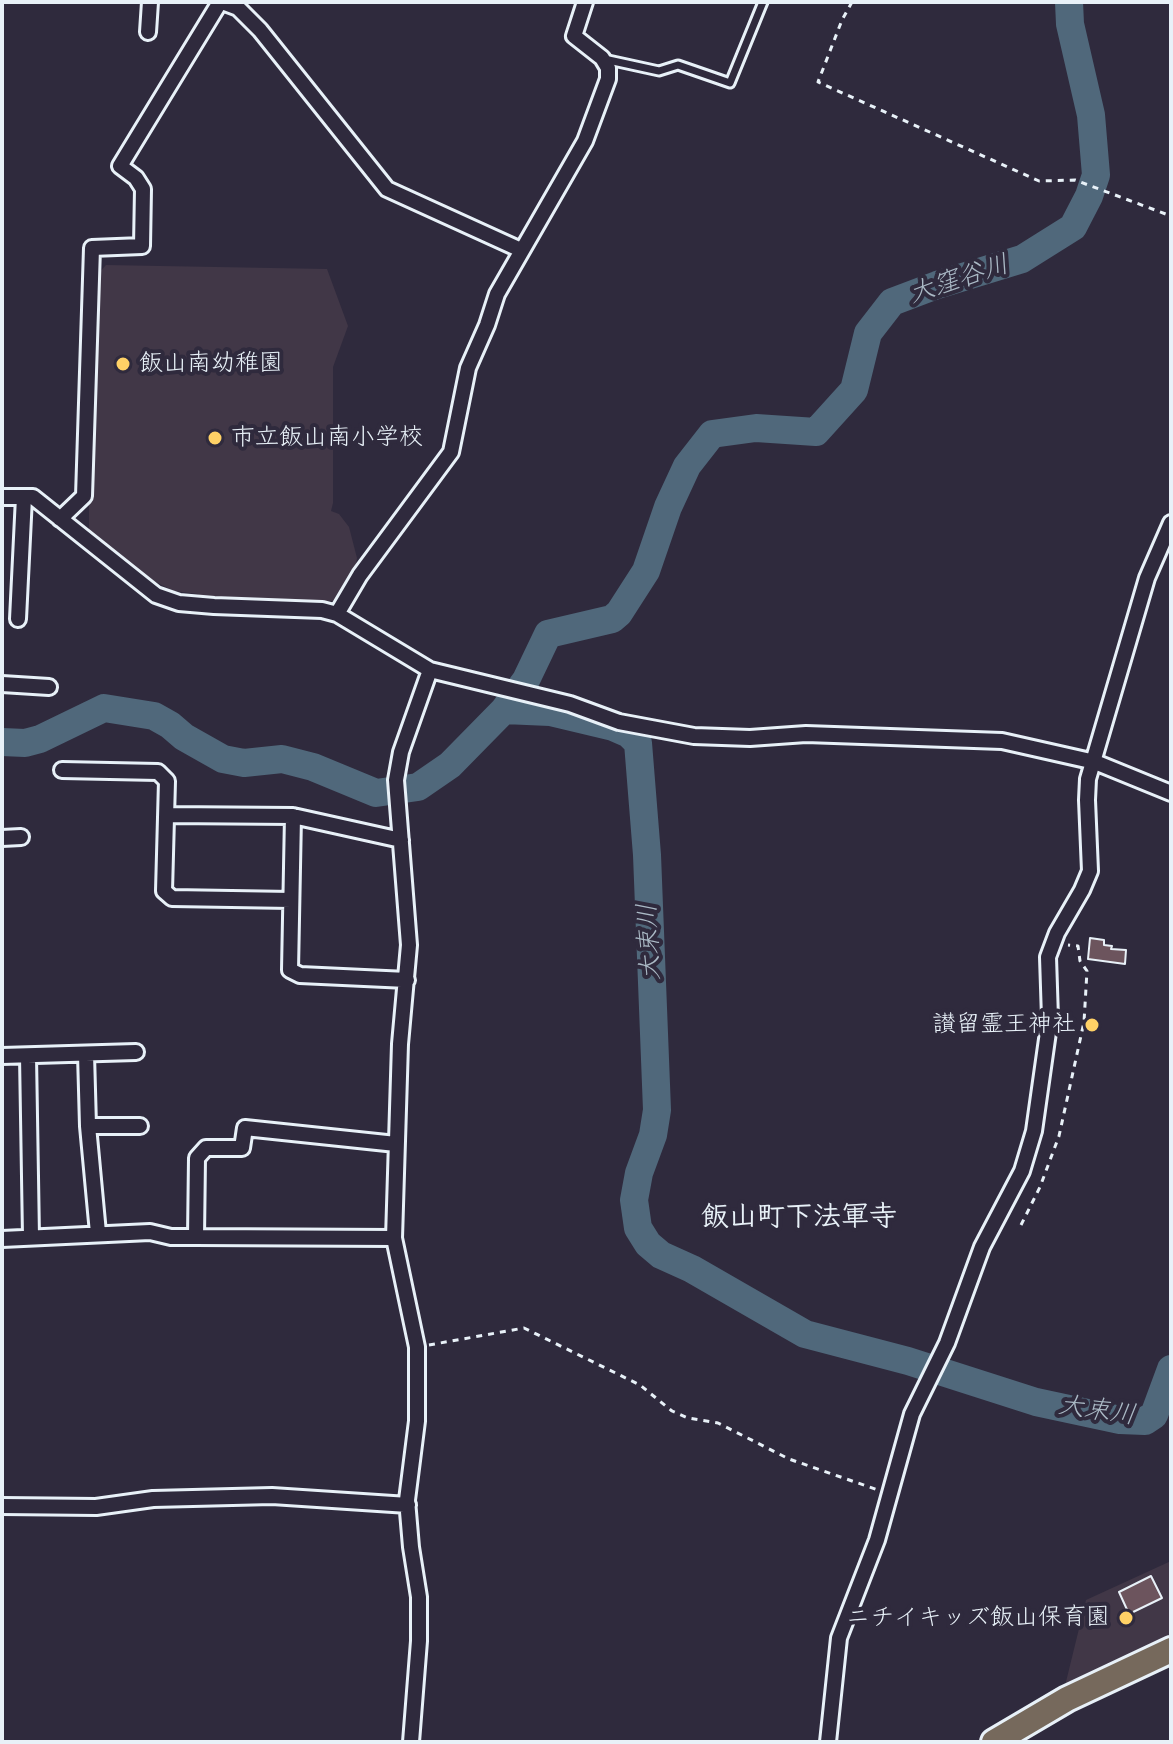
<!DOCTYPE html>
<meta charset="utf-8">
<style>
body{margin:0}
#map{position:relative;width:1173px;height:1744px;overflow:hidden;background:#2f2a3d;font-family:"Shantell Sans",sans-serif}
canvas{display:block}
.frame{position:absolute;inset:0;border:4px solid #e8f1f8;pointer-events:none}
</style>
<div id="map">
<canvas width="1173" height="1744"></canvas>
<div class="frame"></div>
</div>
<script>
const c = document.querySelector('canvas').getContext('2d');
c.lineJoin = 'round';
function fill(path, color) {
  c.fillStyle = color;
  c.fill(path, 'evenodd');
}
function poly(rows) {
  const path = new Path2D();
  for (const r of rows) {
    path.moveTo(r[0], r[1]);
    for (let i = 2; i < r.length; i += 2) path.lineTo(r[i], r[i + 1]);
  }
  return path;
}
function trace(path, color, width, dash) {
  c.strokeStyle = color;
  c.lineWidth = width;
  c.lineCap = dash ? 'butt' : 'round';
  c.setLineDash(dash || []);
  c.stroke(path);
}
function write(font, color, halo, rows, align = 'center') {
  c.font = font + ' "Shantell Sans","Klee One",sans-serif';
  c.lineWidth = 8;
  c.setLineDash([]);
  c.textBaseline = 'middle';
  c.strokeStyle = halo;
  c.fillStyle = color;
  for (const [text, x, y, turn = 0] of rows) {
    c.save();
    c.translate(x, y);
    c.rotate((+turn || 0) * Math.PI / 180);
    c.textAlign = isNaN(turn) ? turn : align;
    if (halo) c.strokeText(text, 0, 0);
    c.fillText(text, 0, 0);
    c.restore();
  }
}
fill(poly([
 [106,265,327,269,348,326,333,367,333,503,331,511,339,514,349,527,357,558,355,570,341,595,334,601,201,600,198,594,174,591,129,569,89,534,89,466,92,466,97,275],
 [1171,1561,1171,1636,1064,1690,1086,1600]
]), '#413747');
trace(poly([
 [504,710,550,712,613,727,629,734,638,743,647,855,657,1110,653,1135,639,1173,634,1200,638,1228,648,1244,661,1255,692,1269,805,1334,908,1361,1036,1402,1120,1420,1145,1421,1154,1415,1171,1369],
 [2,742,25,743,40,739,104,708,154,716,170,725,184,737,223,759,244,763,282,759,313,767,376,793,418,787,450,765,504,710,526,680,548,634,612,619,619,613,646,571,668,507,687,466,712,434,756,428,816,432,854,390,868,333,892,302,937,285,1022,259,1073,227,1089,196,1096,175,1091,115,1070,24,1069,2]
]), '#50687b', 28);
const building = poly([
 [1090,938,1104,940,1104,945,1112,946,1111,949,1126,950,1125,964,1088,959,1090,938],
 [1151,1576,1162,1598,1129,1614,1119,1592,1151,1576]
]);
fill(building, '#6c545d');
trace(building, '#e8f1f8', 2);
const service = poly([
 [604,59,659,71,678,65,730,83,763,2]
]);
const minor = poly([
 [222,2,238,8,260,30,387,189,521,250],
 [148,32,150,2],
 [2,497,33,497,156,595,179,603,214,606,322,610,337,614,430,670,570,704,619,722,694,736,750,738,806,734,1002,741,1095,762,1171,793],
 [60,519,84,496,92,248,142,246,143,189,136,178,120,166,220,2],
 [337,614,360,575,451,452,468,368,487,325,497,294,585,141,608,79,608,68,602,58,574,36,585,2],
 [18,619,24,497],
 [2,684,49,687],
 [62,770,158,772,167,781,164,891,172,898,291,900],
 [167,815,293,816,401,840],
 [293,816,290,970,300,975,407,980],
 [2,838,21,837],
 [86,1054,88,1126,98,1233],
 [2,1056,136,1052],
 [28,1056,31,1237],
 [88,1126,140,1126],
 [196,1237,197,1158,206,1148,242,1148,245,1128,396,1144],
 [2,1239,150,1232,171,1237,196,1237,394,1238],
 [2,1506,96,1507,153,1499,272,1496,408,1505],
 [411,1742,419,1641,419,1597,411,1547,407,1500,417,1421,417,1347,394,1238,400,1044,409,945,396,780,401,752,430,670],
 [828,1742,839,1638,877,1540,912,1414,947,1343,982,1247,1022,1171,1034,1131,1050,1018,1048,957,1057,933,1082,890,1090,871,1087,800,1088,779,1147,578,1171,523]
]);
const primary = poly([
 [994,1742,1067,1699,1171,1650]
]);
trace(service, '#e8f1f8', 13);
trace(minor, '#e8f1f8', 20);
trace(primary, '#e8f1f8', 30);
trace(poly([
 [852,2,842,20,818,82,1039,181,1075,180,1171,216],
 [1021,1225,1040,1187,1059,1136,1084,1022,1087,971,1080,961,1078,946,1068,945],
 [429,1345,524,1328,640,1385,672,1411,688,1418,718,1423,789,1459,878,1490]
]), '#e8f1f8', 3, [6, 6]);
trace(service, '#2f2a3d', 7);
trace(minor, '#2f2a3d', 14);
trace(primary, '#76695c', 24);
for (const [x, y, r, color] of [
 [123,364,8,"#ffd166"],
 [215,438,8,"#ffd166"],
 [1092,1025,8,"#ffd166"],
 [1126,1618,8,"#ffd166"]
]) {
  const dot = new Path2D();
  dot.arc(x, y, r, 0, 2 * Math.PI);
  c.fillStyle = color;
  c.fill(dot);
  trace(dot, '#2f2a3d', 3);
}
write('24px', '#e8f1f8', '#2f2a3d', [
 ["飯山南幼稚園",139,364],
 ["市立飯山南小学校",231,438],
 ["讃留霊王神社",1076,1025,"right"],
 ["ニチイキッズ飯山保育園",1110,1618,"right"]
], 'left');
write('italic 26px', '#abbac6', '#2f2a3d', [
 ["大窪谷川",959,280,-18],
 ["大束川",650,942,-93],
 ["大束川",1097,1411,8]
]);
write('bold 28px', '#e8f1f8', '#2f2a3d', [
 ["飯山町下法軍寺",799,1218]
]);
</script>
